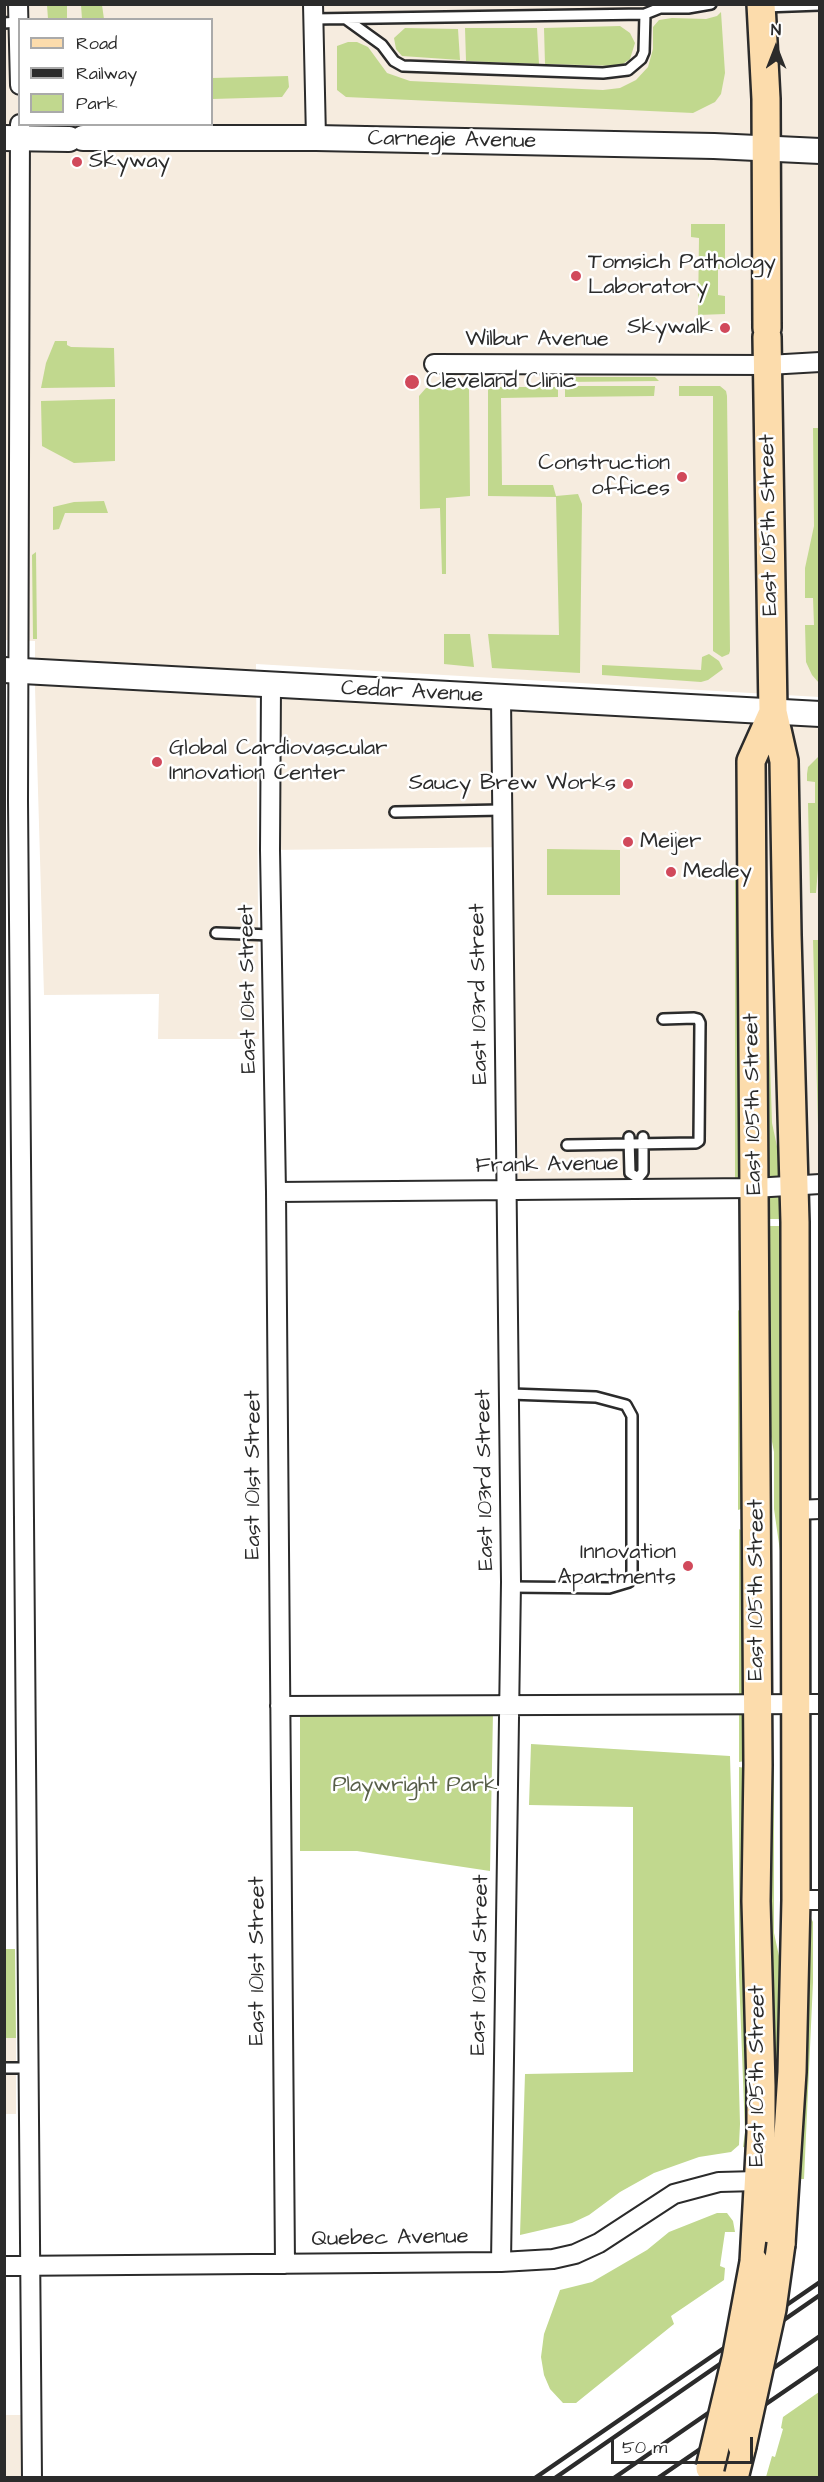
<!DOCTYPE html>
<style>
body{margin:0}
#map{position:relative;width:824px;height:2482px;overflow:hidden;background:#fff;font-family:"Architects Daughter",sans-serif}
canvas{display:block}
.frame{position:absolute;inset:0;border:6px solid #2b2b2b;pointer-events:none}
.legend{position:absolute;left:18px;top:18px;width:195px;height:108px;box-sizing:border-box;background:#fff;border:2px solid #aaa;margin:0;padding:8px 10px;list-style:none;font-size:18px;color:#2b2b2b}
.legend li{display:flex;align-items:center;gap:12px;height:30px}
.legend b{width:30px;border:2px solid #aaa}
.north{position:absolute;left:746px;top:18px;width:60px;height:60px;-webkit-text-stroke:4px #fff;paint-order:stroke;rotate:0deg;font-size:16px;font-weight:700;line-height:24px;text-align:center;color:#2b2b2b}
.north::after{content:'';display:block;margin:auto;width:21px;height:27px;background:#2b2b2b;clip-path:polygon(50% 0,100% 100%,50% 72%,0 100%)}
.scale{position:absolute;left:611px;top:2437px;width:142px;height:27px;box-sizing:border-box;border:3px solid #2b2b2b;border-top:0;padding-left:8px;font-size:18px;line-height:21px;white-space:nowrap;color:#2b2b2b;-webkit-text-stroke:4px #fff;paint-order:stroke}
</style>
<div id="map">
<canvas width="824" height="2482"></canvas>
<div class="frame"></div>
<ul class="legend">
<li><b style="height:8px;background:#fcdcac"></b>Road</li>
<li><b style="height:8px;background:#2b2b2b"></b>Railway</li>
<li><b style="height:16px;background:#c1d88e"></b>Park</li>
</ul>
<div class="north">N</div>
<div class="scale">50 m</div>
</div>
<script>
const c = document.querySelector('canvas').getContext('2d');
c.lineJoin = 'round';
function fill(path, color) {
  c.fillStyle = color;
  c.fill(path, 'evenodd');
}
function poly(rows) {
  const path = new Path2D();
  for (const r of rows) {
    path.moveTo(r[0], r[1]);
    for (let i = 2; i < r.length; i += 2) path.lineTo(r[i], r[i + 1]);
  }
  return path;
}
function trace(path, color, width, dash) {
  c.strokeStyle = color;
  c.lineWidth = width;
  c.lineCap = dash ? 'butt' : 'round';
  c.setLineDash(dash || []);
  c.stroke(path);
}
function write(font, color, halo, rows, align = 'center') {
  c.font = font + ' "Architects Daughter",sans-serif';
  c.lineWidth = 5;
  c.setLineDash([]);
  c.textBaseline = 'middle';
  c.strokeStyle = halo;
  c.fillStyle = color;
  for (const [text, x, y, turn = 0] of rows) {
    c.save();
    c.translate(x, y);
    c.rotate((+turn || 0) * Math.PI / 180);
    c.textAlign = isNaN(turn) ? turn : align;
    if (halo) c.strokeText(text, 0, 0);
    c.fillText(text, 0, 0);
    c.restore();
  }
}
fill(poly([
 [5,5,819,5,819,697,256,664,259,1039,158,1039,159,994,44,995,35,688,35,641,5,640],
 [20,20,212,20,212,124,20,124],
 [271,685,819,714,819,1184,518,1183,511,847,270,850],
 [4,2038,16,2038,16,2114,5,2114],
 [4,2415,31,2415,32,2477,5,2477]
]), '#f6ecdf');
fill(poly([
 [47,5,67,5,67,19,48,19],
 [81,5,102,5,104,19,82,19],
 [721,12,725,73,721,94,715,102,693,113,346,97,337,90,337,46,348,42,357,42,368,47,387,73,410,81,603,90,620,88,636,80,648,67,653,49,653,27,659,20,672,18,706,19,717,16],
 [620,26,630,33,635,43,630,59,620,66,545,64,544,28],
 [405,28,458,29,460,60,402,56,396,49,394,38],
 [465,28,537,28,539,64,466,61],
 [288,76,289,87,282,97,212,99,212,78],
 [691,224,725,224,725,269,718,269,718,295,725,296,725,314,698,315,699,238,691,237],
 [55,341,67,341,67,345,71,347,114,348,115,387,41,388,46,363],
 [564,377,655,377,659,381,564,382],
 [565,386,655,386,654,396,565,397],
 [679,386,720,386,726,391,727,396,730,651,729,654,722,657,713,651,713,396,679,396],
 [488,387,558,387,558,397,501,398,502,485,553,485,556,496,578,494,582,504,580,673,492,668,488,634,559,635,556,497,488,496],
 [426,388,469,388,470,496,446,498,446,574,442,574,440,508,420,509,419,396],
 [115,399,115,461,74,463,42,446,41,401],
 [813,428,820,428,819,683,812,675,806,662,805,625,814,625,813,598,805,598,805,568,814,526],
 [104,501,108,513,65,513,59,529,53,530,53,507,74,502],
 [36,552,37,639,33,639,32,555],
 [444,634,470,634,474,667,444,664],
 [709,654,719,661,723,669,708,680,701,682,602,675,602,665,701,670,702,657],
 [819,756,818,869,816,893,810,893,808,803,815,803,815,782,807,781,807,774,808,767],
 [547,849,620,850,620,895,547,895],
 [735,871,741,874,743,1185,735,1188],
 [813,940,820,940,819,1163],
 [766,942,772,1123,782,1170,782,1219,765,1219],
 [765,1226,782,1226,783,1549,780,1551,774,1509,774,1452,766,1411],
 [807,1227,810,1227,809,1490,806,1485],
 [738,1310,744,1314,744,1508,738,1510],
 [810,1524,811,1655,804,1655,808,1528],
 [739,1529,744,1532,745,1761,739,1762],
 [493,1712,490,1871,357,1851,300,1851,300,1713],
 [531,1744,730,1756,740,2124,739,2145,731,2152,699,2157,654,2173,620,2192,589,2215,572,2223,520,2235,525,2074,633,2072,633,1807,529,1805],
 [739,1767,745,1768,750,2118,748,2148,743,2147,745,2132,739,1975],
 [766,1768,774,1768,774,1933,784,1979,773,2210],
 [804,1772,811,1772,810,1880,808,1877],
 [811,1918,813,1922,813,1982,804,2179,797,2179,808,1922],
 [5,1949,15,1949,16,2038,5,2038],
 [717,2213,727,2213,733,2221,735,2232,725,2232,720,2266,725,2268,724,2280,671,2316,674,2324,576,2403,563,2403,550,2389,544,2375,541,2357,544,2334,560,2290,592,2282,647,2250,669,2232],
 [819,2392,819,2477,766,2477,772,2456,775,2457,783,2429,781,2428,783,2417]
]), '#c1d88e');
const lane = poly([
 [764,7,820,5],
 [313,19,645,14,660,8,688,8,711,4],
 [346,19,382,45,394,61,403,66,603,73,628,70,641,59,644,52,645,14],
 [4,23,18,22],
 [395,812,502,810],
 [216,933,272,935],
 [629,1137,630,1173,638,1178],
 [567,1145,696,1143,699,1141,700,1023,698,1019,694,1018,663,1019],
 [638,1189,638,1178,643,1172,643,1137],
 [510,1394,596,1397,626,1405,632,1416,632,1574,629,1582,609,1588,511,1587],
 [4,2068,29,2068]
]);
const street = poly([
 [18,4,20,85],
 [313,4,316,138],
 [20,124,18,800,32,2478],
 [434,364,768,365,820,362],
 [271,685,270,850,276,1192,285,2264],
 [501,698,511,1582,501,2262],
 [276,1192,754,1188,820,1184],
 [796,1510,820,1509],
 [280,1706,820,1704],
 [796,1900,820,1900],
 [4,2266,501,2262,553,2259,575,2254,599,2243,674,2194,719,2182,757,2181]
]);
const secondary = poly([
 [4,138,69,139],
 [83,138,316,138,714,146,820,151],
 [4,670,820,714]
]);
const primary = poly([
 [761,4,766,99,767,328],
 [767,337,773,712,784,761,787,935,795,1222,796,1900,792,2072,781,2244],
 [754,2262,761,2133,761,2086,756,1901,758,1765,751,761,773,712],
 [734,2478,742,2446]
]);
trace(lane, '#2b2b2b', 14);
trace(street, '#2b2b2b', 22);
trace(secondary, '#2b2b2b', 28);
trace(primary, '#2b2b2b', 32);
trace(lane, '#fff', 9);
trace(street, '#fff', 18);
trace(secondary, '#fff', 24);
trace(primary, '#fcdcac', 27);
trace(poly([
 [535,2478,820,2282],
 [555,2478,820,2295],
 [614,2478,820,2336],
 [658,2478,820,2367]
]), '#2b2b2b', 4.5);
const primaryBridge = poly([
 [742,2446,772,2309,781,2244],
 [710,2468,736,2359,754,2262]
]);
trace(primaryBridge, '#2b2b2b', 32, []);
trace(primaryBridge, '#fcdcac', 27);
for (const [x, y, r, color] of [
 [77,162,6,"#d1495b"],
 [576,276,6,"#d1495b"],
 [725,328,6,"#d1495b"],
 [412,382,8,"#d1495b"],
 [682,477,6,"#d1495b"],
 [157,762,6,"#d1495b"],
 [628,784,6,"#d1495b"],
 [628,842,6,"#d1495b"],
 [671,872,6,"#d1495b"],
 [688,1566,6,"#d1495b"]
]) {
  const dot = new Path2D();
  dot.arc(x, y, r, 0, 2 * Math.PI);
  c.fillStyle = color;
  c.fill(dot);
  trace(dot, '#fff', 2);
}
write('22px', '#2b2b2b', '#fff', [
 ["Carnegie Avenue",452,141,1],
 ["Wilbur Avenue",537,340],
 ["East 105th Street",770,525,-91],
 ["Cedar Avenue",412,693,3],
 ["East 101st Street",249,989,-91],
 ["East 103rd Street",480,994,-91],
 ["East 105th Street",754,1104,-91],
 ["Frank Avenue",547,1166,-1],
 ["East 101st Street",254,1475,-90],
 ["East 103rd Street",486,1480,-91],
 ["East 105th Street",757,1590,-90],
 ["East 101st Street",258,1961,-90],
 ["East 103rd Street",481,1965,-89],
 ["East 105th Street",758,2076,-90],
 ["Quebec Avenue",390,2239,-1]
]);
write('22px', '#2b2b2b', '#fff', [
 ["Skyway",89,162],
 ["Tomsich Pathology",588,263],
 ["Laboratory",588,288],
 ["Skywalk",713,328,"right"],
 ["Cleveland Clinic",426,382],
 ["Construction",670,464,"right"],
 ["offices",670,489,"right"],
 ["Global Cardiovascular",169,749],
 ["Innovation Center",169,774],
 ["Saucy Brew Works",616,784,"right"],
 ["Meijer",640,842],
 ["Medley",683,872],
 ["Innovation",676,1553,"right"],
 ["Apartments",676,1578,"right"]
], 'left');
write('22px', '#585f49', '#fff', [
 ["Playwright Park",415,1786]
]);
</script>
